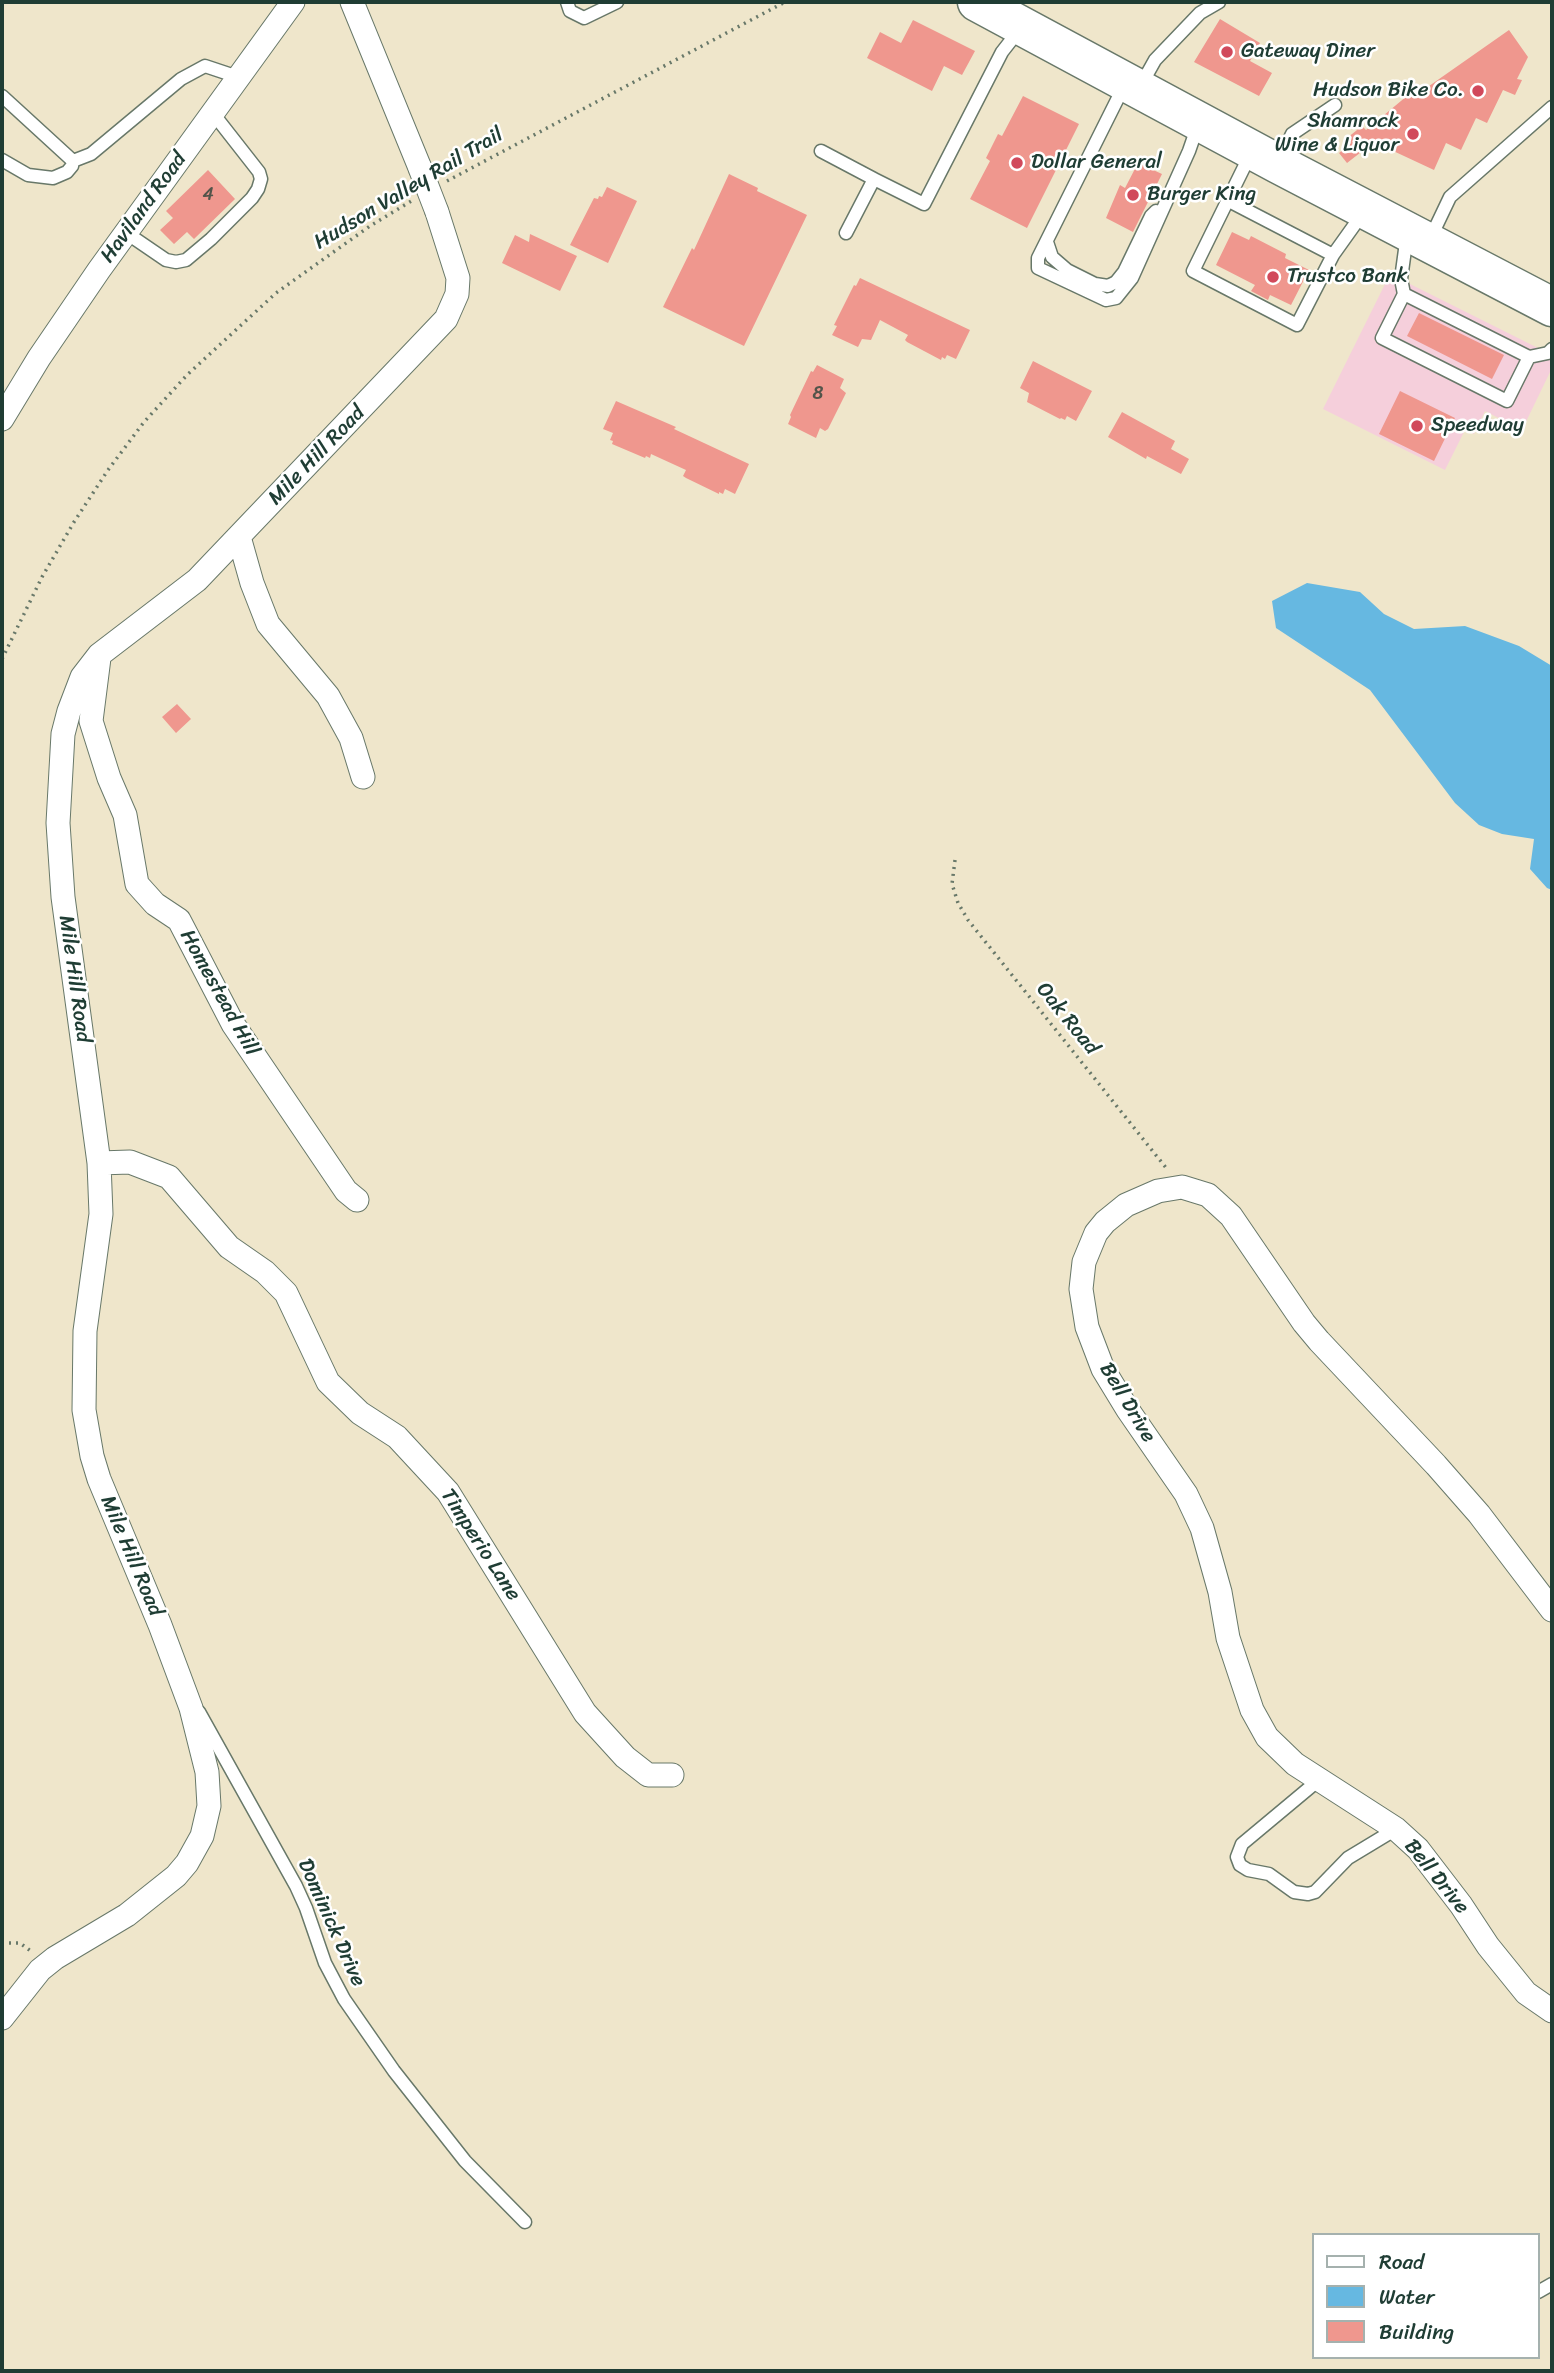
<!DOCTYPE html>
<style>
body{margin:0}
#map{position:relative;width:1554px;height:2373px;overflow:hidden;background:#efe6cb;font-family:Sriracha,sans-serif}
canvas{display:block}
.frame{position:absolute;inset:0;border:4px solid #1f3d34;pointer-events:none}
.legend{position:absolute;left:1312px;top:2233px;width:228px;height:126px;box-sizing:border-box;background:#fff;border:2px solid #a5b1ae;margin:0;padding:9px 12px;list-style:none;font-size:21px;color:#1f3d34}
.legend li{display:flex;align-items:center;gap:14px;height:35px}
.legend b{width:35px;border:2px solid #a5b1ae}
</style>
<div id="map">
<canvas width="1554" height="2373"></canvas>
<div class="frame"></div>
<ul class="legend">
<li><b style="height:9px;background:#fff"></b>Road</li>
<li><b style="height:19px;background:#66b8e1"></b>Water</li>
<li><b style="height:19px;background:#ef978e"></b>Building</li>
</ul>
</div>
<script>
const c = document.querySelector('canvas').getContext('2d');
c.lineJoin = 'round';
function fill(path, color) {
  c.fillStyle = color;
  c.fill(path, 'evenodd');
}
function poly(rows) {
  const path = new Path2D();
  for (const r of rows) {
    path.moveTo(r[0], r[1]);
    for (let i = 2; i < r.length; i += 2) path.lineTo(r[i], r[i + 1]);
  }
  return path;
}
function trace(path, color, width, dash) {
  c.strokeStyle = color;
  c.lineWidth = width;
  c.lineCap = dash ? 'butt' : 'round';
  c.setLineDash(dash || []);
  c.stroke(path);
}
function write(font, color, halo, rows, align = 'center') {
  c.font = font + ' Sriracha,sans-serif';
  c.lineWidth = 5;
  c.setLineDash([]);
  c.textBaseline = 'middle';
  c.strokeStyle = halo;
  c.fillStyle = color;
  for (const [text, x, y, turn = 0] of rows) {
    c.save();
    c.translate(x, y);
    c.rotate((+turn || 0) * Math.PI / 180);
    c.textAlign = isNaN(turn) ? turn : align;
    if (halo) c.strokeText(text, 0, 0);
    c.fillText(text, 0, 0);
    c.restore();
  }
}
fill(poly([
 [1390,274,1552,355,1552,368,1522,430,1485,411,1474,434,1465,430,1445,470,1323,409]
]), '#f5cfdb');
fill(poly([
 [1307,583,1360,592,1384,614,1414,629,1465,626,1519,646,1552,666,1552,890,1547,888,1530,869,1534,839,1502,834,1479,825,1455,803,1370,690,1276,628,1272,601]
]), '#66b8e1');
fill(poly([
 [1220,19,1260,43,1250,61,1272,73,1259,96,1194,62],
 [913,20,975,51,962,75,944,66,932,91,867,58,880,32,901,43],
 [1509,30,1528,57,1517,79,1522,80,1515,95,1503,90,1487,123,1476,118,1461,150,1446,143,1434,170,1374,142,1347,163,1339,153,1351,143,1347,138,1362,126,1366,130,1413,91,1422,91],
 [1023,96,1079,124,1027,228,970,199,990,161,986,158,998,134,1002,136],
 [1138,163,1162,174,1133,232,1106,218,1120,185,1125,188],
 [208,170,235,199,194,239,187,232,174,244,160,230,173,218,166,211],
 [729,174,758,188,757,191,807,215,744,346,663,307,692,248,694,250],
 [607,187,637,201,608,263,570,245,594,198,598,199,599,196,602,197],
 [1232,232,1249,240,1251,236,1286,254,1285,258,1309,270,1291,305,1270,295,1268,300,1251,291,1255,285,1216,265],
 [530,234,577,256,560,291,502,263,515,235,529,242],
 [860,278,970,330,956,359,947,355,945,359,942,357,941,360,907,342,905,340,908,335,880,320,871,340,862,339,858,347,832,335,837,326,834,325,854,285,856,286],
 [1419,313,1504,355,1492,379,1407,336],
 [1033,361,1092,391,1076,421,1067,416,1065,420,1061,418,1060,419,1027,402,1029,393,1020,388],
 [817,365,844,379,840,388,846,393,828,429,825,431,820,428,816,438,788,424,791,417,790,415,811,371,813,372],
 [1400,391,1455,418,1434,461,1379,434],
 [616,401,676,427,674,429,749,464,735,494,725,489,723,494,719,492,719,494,686,478,683,476,686,470,651,454,650,458,646,456,645,458,612,444,613,441,610,440,613,433,603,429],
 [1122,412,1175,441,1171,449,1189,459,1181,474,1147,456,1146,459,1108,437],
 [177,704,191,719,176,733,162,717]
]), '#ef978e');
const service = poly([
 [567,2,570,11,584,18,617,2],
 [1125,84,1038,258,1038,268,1106,300,1116,298,1132,278,1189,151,1198,125],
 [1141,85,1155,60,1200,13,1219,2],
 [2,96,73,161,72,166,67,172,53,178,28,175,2,160],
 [821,151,874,179],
 [1250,155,1193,271,1297,325,1333,255,1363,213],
 [1280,159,1292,134,1335,105],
 [73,161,91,154,181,79,205,66,238,77],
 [1229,201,1333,255],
 [125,232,166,260,176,262,186,260,211,239,252,198,258,189,261,179,259,172,212,112],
 [846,233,874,179,924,204,1002,52,1020,29],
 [1430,239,1450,197,1552,107],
 [1047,242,1052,257,1067,270,1095,284,1108,286,1116,282,1124,272,1151,216,1156,211],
 [1404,294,1401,279,1407,235],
 [1529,357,1507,401,1382,338,1404,294,1529,357,1548,353,1552,349],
 [199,1712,296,1886,306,1908,325,1963,344,1999,394,2071,465,2161,525,2222],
 [1320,1779,1242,1844,1237,1857,1240,1865,1248,1870,1269,1874,1294,1892,1308,1894,1315,1892,1348,1858,1396,1829],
 [1538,2292,1552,2284]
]);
const minor = poly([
 [352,2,420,168],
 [2,419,39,358,99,270,293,2],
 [239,537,252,583,268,624,328,696,351,738,363,777],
 [99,658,91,721,109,778,125,815,137,884,155,904,179,920,233,1024,346,1191,357,1200],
 [99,1163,130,1162,169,1177,229,1247,265,1272,286,1293,328,1382,360,1413,397,1437,448,1492,585,1713,625,1757,648,1775,672,1775],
 [1552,1610,1479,1514,1436,1465,1319,1341,1304,1323,1231,1216,1208,1195,1182,1187,1158,1191,1126,1205,1105,1222,1096,1233,1084,1262,1081,1289,1087,1327,1103,1369,1128,1410,1186,1494,1202,1528,1220,1592,1228,1638,1252,1710,1267,1737,1295,1764,1396,1829,1418,1849,1461,1905,1488,1946,1526,1993,1552,2011],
 [2,2018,40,1970,55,1958,127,1915,176,1876,187,1863,202,1836,209,1806,207,1772,191,1708,160,1625,99,1479,92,1456,84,1410,85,1331,101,1214,99,1163,63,897,58,823,63,734,69,711,82,677,99,655,197,580,446,319,457,294,458,278,437,212]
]);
const trunk = poly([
 [977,2,1278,164,1552,307]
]);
trace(service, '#687869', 15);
trace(minor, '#687869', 25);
trace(trunk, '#687869', 41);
trace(poly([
 [447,181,785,2],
 [2,659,42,577,74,522,108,470,144,422,187,375,276,293,370,226,413,200],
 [955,860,952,884,958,903,968,920,1167,1169],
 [2,1943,20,1943,32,1952]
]), '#687869', 3.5, [2, 5]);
trace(service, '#fff', 12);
trace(minor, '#fff', 23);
trace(trunk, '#fff', 38);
const minorBridge = poly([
 [420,168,437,212]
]);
trace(minorBridge, '#687869', 25, []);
trace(minorBridge, '#fff', 23);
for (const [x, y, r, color] of [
 [1227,52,7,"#d1495b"],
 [1478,91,7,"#d1495b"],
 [1413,134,7,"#d1495b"],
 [1017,163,7,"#d1495b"],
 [1133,195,7,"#d1495b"],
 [1273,277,7,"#d1495b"],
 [1417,426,7,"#d1495b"]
]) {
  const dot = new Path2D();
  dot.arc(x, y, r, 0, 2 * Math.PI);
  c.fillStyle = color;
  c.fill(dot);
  trace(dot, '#fff', 2.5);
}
write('18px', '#53544a', null, [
 ["4",208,195],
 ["8",818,394]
]);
write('21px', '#1f3d34', '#fff', [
 ["Gateway Diner",1241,52],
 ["Hudson Bike Co.",1464,91,"right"],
 ["Shamrock",1399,122,"right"],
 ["Wine & Liquor",1399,146,"right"],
 ["Dollar General",1031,163],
 ["Burger King",1147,195],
 ["Trustco Bank",1287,277],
 ["Speedway",1431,426]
], 'left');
write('21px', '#1f3d34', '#fff', [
 ["Hudson Valley Rail Trail",409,189,-31],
 ["Haviland Road",144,208,-54],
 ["Mile Hill Road",317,456,-46],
 ["Mile Hill Road",74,979,82],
 ["Homestead Hill",219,993,61],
 ["Oak Road",1067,1019,51],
 ["Bell Drive",1127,1403,59],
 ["Timperio Lane",480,1545,57],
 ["Mile Hill Road",131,1556,67],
 ["Bell Drive",1436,1877,51],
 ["Dominick Drive",331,1923,66]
]);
</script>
